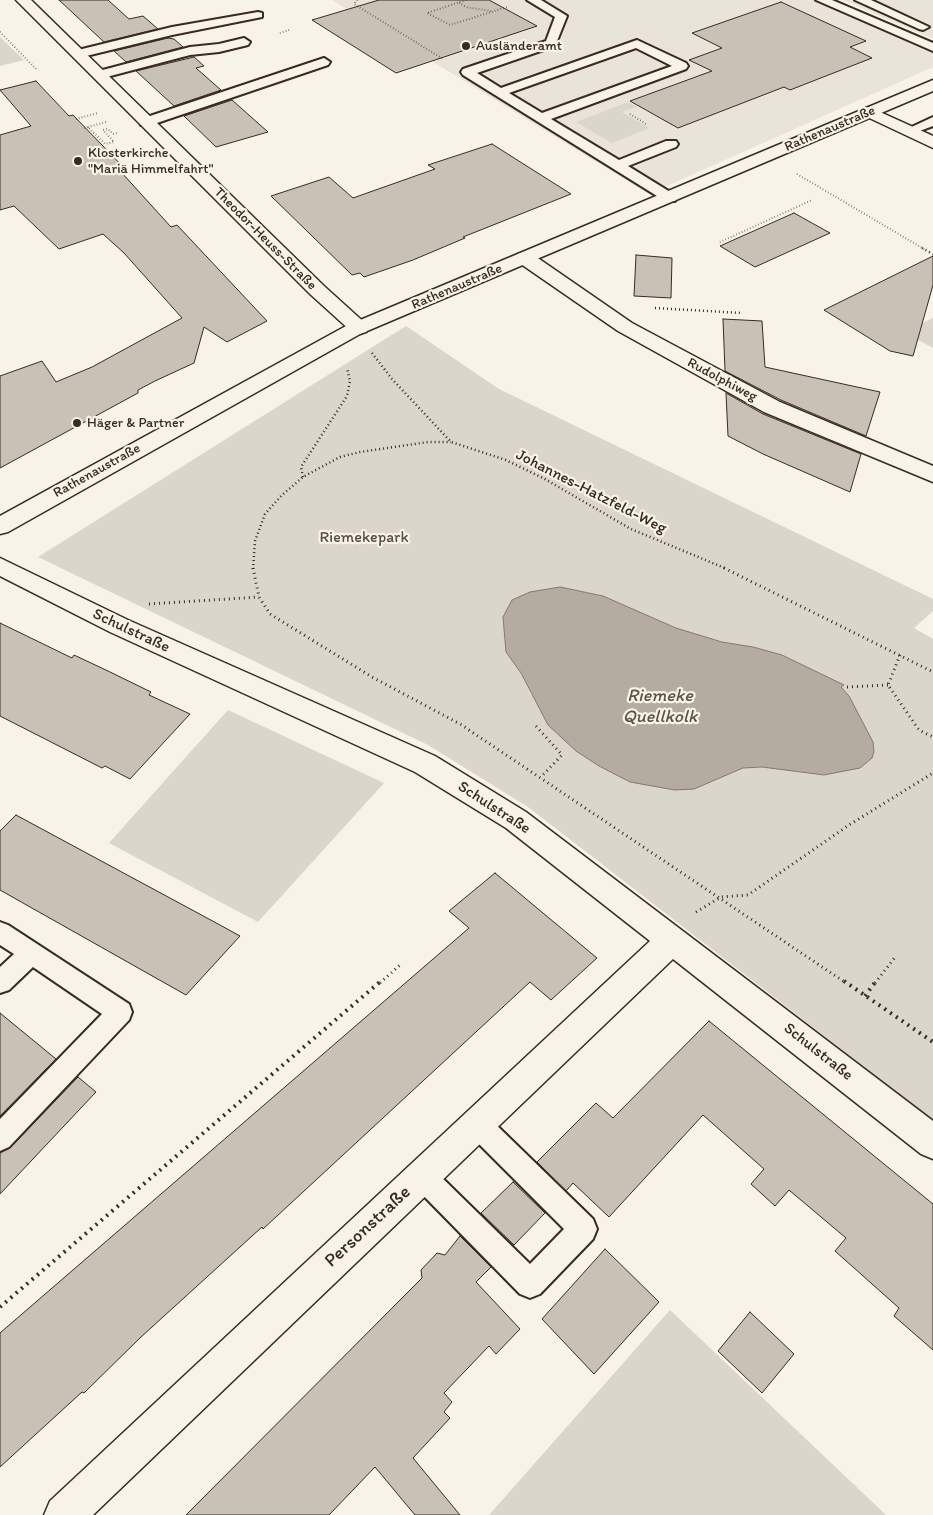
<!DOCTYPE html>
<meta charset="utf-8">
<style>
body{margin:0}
canvas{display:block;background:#f7f3e8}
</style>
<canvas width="933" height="1515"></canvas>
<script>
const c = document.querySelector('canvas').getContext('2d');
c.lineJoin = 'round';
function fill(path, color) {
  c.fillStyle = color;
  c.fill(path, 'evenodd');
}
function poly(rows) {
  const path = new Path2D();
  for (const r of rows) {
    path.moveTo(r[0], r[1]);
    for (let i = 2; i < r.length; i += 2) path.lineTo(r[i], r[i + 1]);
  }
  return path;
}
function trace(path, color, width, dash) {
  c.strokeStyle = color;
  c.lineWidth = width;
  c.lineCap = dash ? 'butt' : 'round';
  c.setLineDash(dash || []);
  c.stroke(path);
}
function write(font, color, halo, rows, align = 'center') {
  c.font = font + ' Itim,sans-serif';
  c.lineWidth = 4.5;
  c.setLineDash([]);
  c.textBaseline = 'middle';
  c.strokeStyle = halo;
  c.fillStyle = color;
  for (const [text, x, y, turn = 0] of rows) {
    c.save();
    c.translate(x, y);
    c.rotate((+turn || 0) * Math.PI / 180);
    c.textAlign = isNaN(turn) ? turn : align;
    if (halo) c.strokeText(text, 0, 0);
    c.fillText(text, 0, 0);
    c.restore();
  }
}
fill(poly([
 [332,0,835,0,933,44,933,67,649,194],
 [628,102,635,107,622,112,649,128,577,122],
 [843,0,933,0,933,39]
]), '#e9e4d9');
fill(poly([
 [0,37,24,60,0,66],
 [628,102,636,107,622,112,650,128,612,143,576,122],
 [933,318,933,348,904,332],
 [406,326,499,389,933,599,933,611,914,628,933,639,933,1120,528,807,428,745,38,557],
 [560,587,603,596,676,628,722,642,753,647,782,655,844,685,841,687,873,742,874,752,871,758,824,775,762,767,743,768,720,778,630,782,599,766,576,751,531,694,521,673,507,653,503,617],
 [228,710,384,783,258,922,109,843],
 [670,1310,886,1515,489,1515]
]), '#dbd6cb');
const water = poly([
 [560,587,603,596,676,628,722,642,753,647,782,655,844,685,841,687,849,696,873,742,874,752,872,758,860,768,824,775,762,767,743,768,694,789,675,790,630,782,599,766,576,751,548,725,521,673,506,652,503,617,512,600,530,592,560,587]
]);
fill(water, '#b4aca0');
trace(water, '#84786c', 1);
const building = poly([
 [59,0,108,0,129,19,143,16,158,29,104,42,59,0],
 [379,0,489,0,537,26,396,73,312,20,379,0],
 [781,2,866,41,850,47,872,58,790,90,784,87,678,128,630,101,712,71,689,60,722,48,692,33,781,2],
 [168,38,174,39,183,47,126,62,114,51,168,38],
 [194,57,204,66,196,68,221,90,174,106,136,71,194,57],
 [36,81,69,116,73,115,128,172,122,173,171,227,177,225,267,321,227,342,204,327,194,363,155,381,138,390,138,393,0,468,0,376,42,361,56,382,92,367,182,318,124,253,103,234,59,249,14,206,0,210,0,135,31,126,0,90,36,81],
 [232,100,268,132,216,147,184,116,232,100],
 [492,144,571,194,463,237,465,238,413,260,364,277,360,273,352,275,271,196,329,177,353,198,435,169,428,165,492,144],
 [794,213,830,233,755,267,720,246,794,213],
 [636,255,672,258,671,298,634,296,636,255],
 [933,256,933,285,913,356,890,351,824,310,933,256],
 [723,319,762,321,765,367,880,392,866,436,781,400,725,371,723,319],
 [726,393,763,414,861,454,850,492,763,454,728,436,726,393],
 [0,623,72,658,74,655,108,671,151,692,149,695,190,714,130,779,105,766,102,768,0,716,0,623],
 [16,815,220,925,240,936,186,995,0,890,0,831,16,815],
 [495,873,597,958,551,1000,530,982,263,1229,262,1227,141,1337,84,1393,82,1392,0,1467,0,1333,469,928,449,911,495,873],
 [0,1013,56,1059,0,1116,0,1013],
 [709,1021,933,1204,933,1350,894,1316,899,1308,835,1251,846,1238,789,1190,775,1206,751,1184,764,1169,703,1115,609,1217,573,1183,566,1191,537,1162,596,1103,613,1118,709,1021],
 [78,1077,96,1092,0,1194,0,1153,10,1148,78,1077],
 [513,1182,545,1213,514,1245,481,1213,513,1182],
 [460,1236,491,1267,476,1282,520,1329,496,1354,489,1346,444,1393,452,1402,444,1412,450,1418,413,1458,460,1515,415,1515,375,1467,329,1515,186,1515,422,1278,421,1270,437,1253,445,1255,460,1236],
 [605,1249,659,1302,594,1374,542,1319,605,1249],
 [750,1312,794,1354,762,1393,718,1351,750,1312]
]);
fill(building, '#c8c1b6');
trace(building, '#3b2a1e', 1);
const service = poly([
 [527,0,541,0,567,16,555,46,477,73,501,88,637,40,686,63,688,66,686,69,551,119,619,160,666,141,676,141,678,144,676,147,628,166,675,195,677,198,675,201,665,201,463,75,461,72,463,69,546,41,555,17,527,0],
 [636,48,672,66,542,113,509,93,636,48],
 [816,0,832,0,933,43,933,51,816,0],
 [855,0,871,0,929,27,923,30,919,29,855,0],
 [258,12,262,13,262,17,172,35,78,58,72,54,74,51,172,27,258,12],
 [244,38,250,42,248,45,219,52,190,55,99,79,93,75,95,72,190,47,219,44,244,38],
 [324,58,330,62,328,65,151,125,141,125,140,122,141,119,324,58],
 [933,117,933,126,909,135,903,131,933,117],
 [0,922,8,925,129,1004,132,1012,129,1020,9,1147,0,1151,0,1119,102,1014,33,967,9,990,0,993,0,967,14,954,0,945,0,922],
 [477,1111,486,1115,593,1219,597,1229,593,1239,540,1294,530,1298,520,1294,413,1185,409,1176,413,1167,422,1163,431,1167,530,1264,564,1229,468,1133,464,1124,468,1115,477,1111]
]);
const minor = poly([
 [16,0,31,0,324,286,366,324,369,328,366,332,359,334,352,332,310,294,16,0],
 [869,107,933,136,933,148,863,115,861,112,863,109,869,107],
 [525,252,532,254,632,323,780,402,933,466,933,482,764,412,618,331,518,262,516,258,518,254,525,252],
 [0,558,128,620,435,756,526,812,933,1121,933,1159,921,1154,673,959,93,1515,44,1515,50,1501,650,941,506,828,415,772,110,632,0,576,0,558]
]);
const tertiary = poly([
 [933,80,933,91,360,334,8,532,0,534,0,516,346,326,933,80]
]);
trace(service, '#3b2a1e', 4);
trace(minor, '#3b2a1e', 3);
trace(tertiary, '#3b2a1e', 3);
trace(poly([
 [357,0,354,4,443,59],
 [466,0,427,13,450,25,507,7],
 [459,3,466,7,491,11],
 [0,32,37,70],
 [280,33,289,30],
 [630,114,646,124],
 [76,119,98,113],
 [88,127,106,122],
 [84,128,88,127,105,144,114,142,103,130,108,129,113,134,117,133],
 [797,174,924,249],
 [720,242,812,200]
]), '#3b2a1e', 2, [0.5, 2.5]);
trace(poly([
 [922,248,933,254],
 [655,308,742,313],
 [372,353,392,379,451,442,506,460,543,478,631,529,727,569],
 [303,477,301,467,347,396,350,381,347,368],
 [253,569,255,541,265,514,282,495,303,477,340,457,360,452,428,442,451,442]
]), '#3b2a1e', 2.5, [1, 3]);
trace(poly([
 [253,568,259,597,270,614,372,677,460,724,846,983],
 [724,568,933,672],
 [149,604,259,597],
 [900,655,888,685,919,730,933,737],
 [847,687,888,685],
 [536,726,562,755,541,777],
 [696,912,721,897,748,895,849,825,933,773],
 [380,983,400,965],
 [875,983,896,956]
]), '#3b2a1e', 3, [1, 4]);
trace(poly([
 [844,981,933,1042],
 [865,996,876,981],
 [0,1307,381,981]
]), '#3b2a1e', 4, [2, 5]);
fill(service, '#f7f3e8');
fill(minor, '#f7f3e8');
fill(tertiary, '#f7f3e8');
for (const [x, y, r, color] of [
 [466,46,5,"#3b2a1e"],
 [78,161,5,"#3b2a1e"],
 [77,423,5,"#3b2a1e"]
]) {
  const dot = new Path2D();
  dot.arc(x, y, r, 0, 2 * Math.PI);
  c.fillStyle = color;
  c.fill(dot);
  trace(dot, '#f7f3e8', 2);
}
write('14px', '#3b2a1e', '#f7f3e8', [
 ["Ausländeramt",476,46],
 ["Klosterkirche",88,153],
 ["\"Mariä Himmelfahrt\"",88,169],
 ["Häger & Partner",87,423]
], 'left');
write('14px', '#3b2a1e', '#f7f3e8', [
 ["Rathenaustraße",830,129,-23],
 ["Theodor-Heuss-Straße",265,239,45],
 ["Rathenaustraße",457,287,-23],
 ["Rudolphiweg",722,380,28],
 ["Rathenaustraße",97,471,-29]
]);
write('16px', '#3b2a1e', '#f7f3e8', [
 ["Johannes-Hatzfeld-Weg",591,492,27],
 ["Schulstraße",131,631,25],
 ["Schulstraße",494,808,33],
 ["Schulstraße",818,1052,38]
]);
write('16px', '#5b4c41', '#f7f3e8', [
 ["Riemekepark",364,538]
]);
write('italic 18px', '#5f5145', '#f7f3e8', [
 ["Riemeke",660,696],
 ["Quellkolk",660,717]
]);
write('19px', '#3b2a1e', '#f7f3e8', [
 ["Personstraße",368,1227,-43]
]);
</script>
